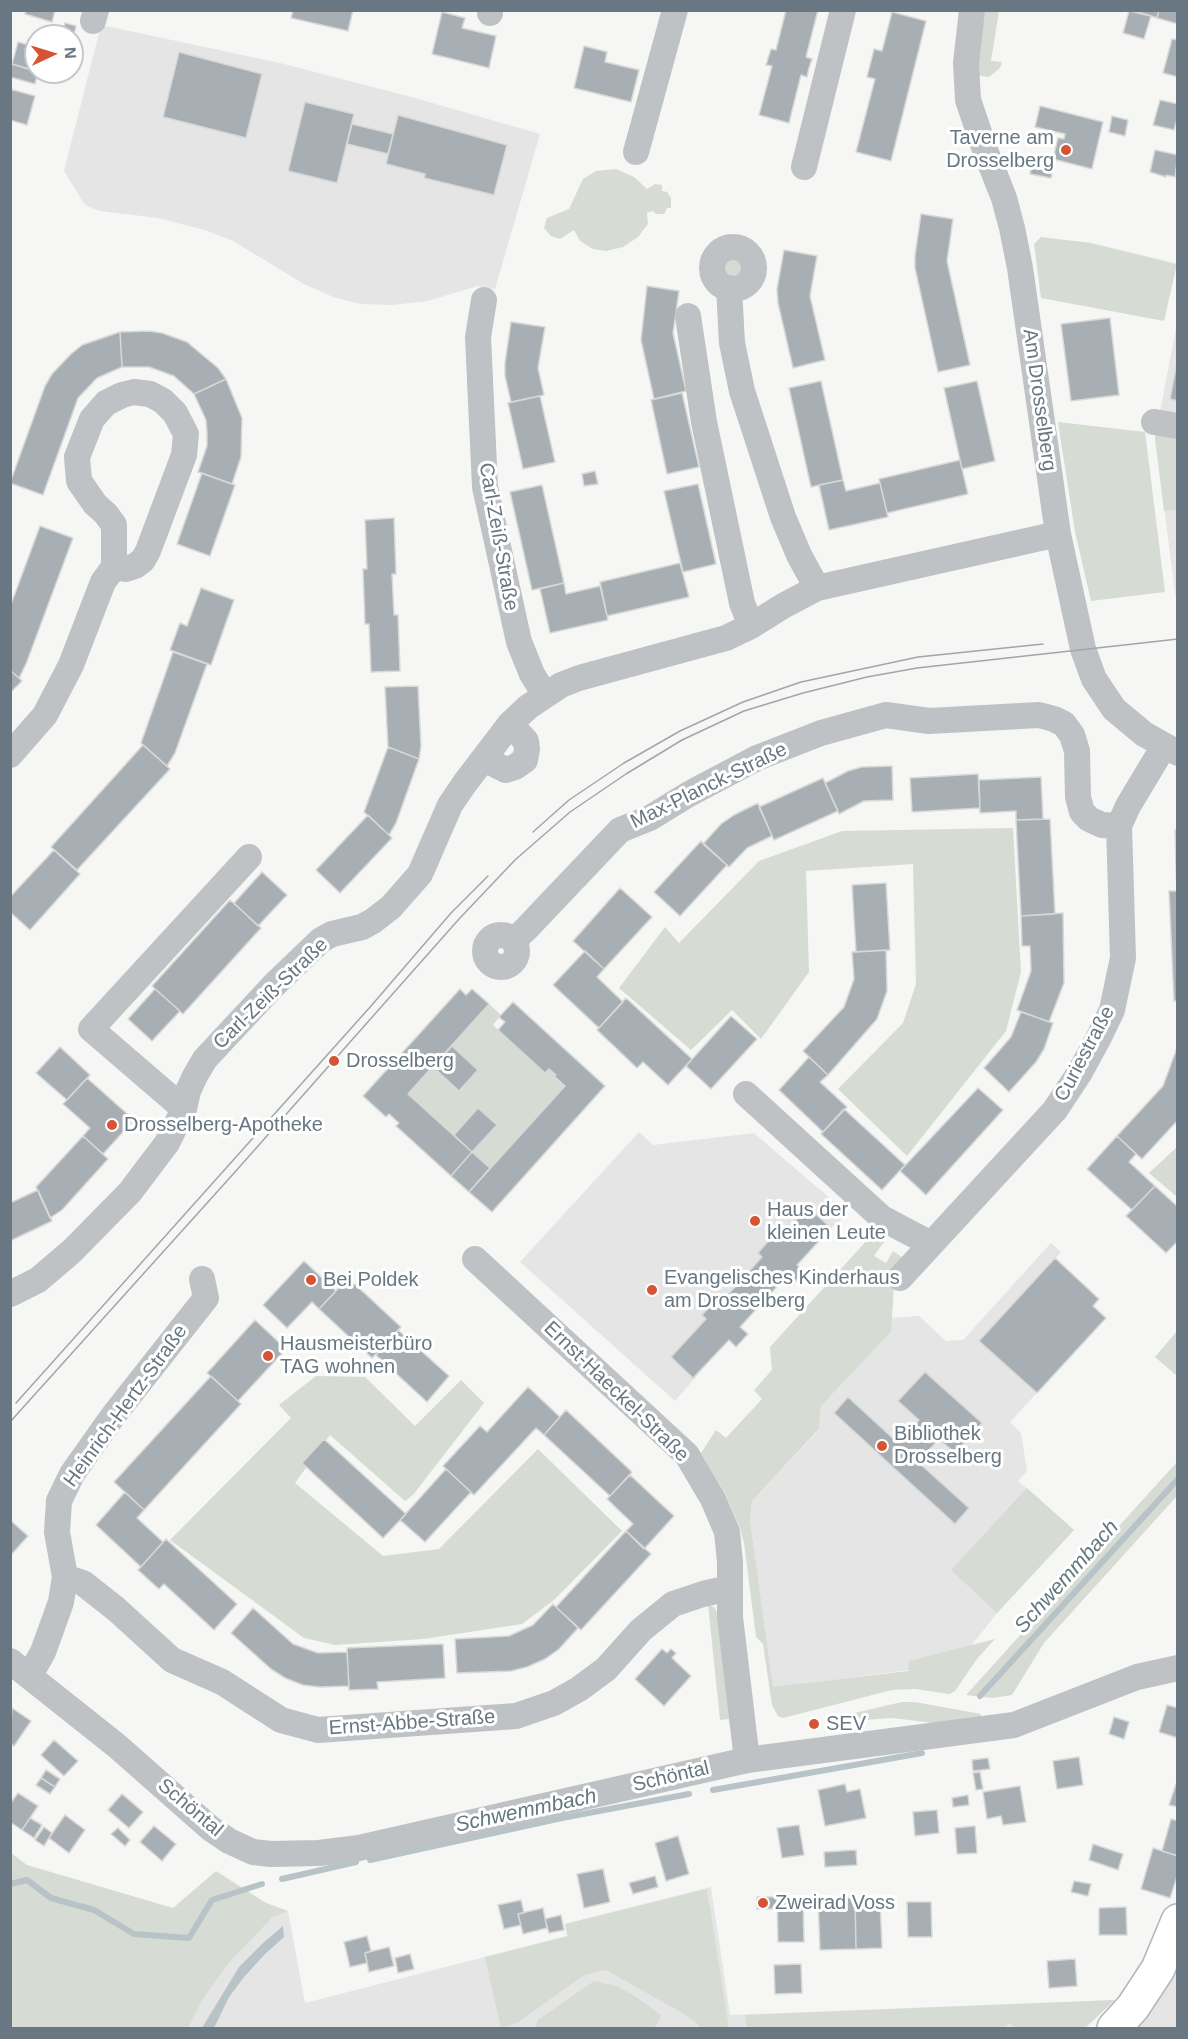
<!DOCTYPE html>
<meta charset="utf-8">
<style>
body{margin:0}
#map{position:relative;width:1188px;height:2039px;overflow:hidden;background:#f6f6f4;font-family:Arial,sans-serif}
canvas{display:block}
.frame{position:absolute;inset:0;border:12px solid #687782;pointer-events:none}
.north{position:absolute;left:24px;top:24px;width:60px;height:60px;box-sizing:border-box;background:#fff;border:2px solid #c3c9cd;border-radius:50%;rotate:86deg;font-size:16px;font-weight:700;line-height:24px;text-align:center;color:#687782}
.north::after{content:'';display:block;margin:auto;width:21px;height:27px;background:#d65334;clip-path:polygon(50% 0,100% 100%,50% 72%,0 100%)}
</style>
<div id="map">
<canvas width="1188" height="2039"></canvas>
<div class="frame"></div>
<div class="north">N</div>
</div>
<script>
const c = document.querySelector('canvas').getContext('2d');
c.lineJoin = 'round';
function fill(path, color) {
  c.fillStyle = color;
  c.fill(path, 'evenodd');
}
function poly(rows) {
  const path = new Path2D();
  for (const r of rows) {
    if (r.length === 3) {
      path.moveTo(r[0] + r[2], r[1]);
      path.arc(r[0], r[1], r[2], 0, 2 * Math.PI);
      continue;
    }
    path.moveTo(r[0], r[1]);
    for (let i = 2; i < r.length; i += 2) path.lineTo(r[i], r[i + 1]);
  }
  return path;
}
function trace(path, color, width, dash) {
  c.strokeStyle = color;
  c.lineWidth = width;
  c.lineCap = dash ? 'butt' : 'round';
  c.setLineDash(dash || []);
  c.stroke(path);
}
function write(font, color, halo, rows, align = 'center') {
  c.font = font + ' Arial,sans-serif';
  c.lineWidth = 6;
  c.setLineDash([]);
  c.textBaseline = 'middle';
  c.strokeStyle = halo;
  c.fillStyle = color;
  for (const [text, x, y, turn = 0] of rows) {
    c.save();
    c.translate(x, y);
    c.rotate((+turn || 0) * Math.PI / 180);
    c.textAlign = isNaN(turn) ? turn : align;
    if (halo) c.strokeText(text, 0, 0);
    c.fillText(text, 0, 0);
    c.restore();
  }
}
fill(poly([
 [101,25,280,63,415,98,540,134,495,289,478,286,427,301,392,305,360,304,333,297,304,284,233,241,205,230,158,218,100,211,85,205,64,171],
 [1177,323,1177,607,1155,438],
 [639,1132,653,1145,754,1133,848,1214,831,1228,797,1265,804,1272,792,1285,784,1279,740,1327,748,1334,736,1347,728,1340,675,1401,520,1262],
 [1051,1243,1061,1252,1055,1259,1093,1306,1106,1318,1010,1422,1021,1433,1027,1471,1018,1481,1074,1530,997,1613,971,1646,910,1661,908,1670,773,1688,750,1520,752,1501,819,1430,821,1406,891,1332,891,1318,919,1316,946,1341,963,1340],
 [711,1887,730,2015,1115,2000,1085,2028,188,2028,203,1999,228,1964,273,1917,288,1911,305,2003,567,1936,565,1924],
 [1177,1953,1177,2028,1128,2028]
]), '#e4e5e4');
fill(poly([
 [983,11,999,11,991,61,1002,62,1000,68,989,77,981,76,977,74],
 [616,169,634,177,647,189,655,184,662,185,662,191,667,192,671,198,671,208,667,208,664,214,656,214,653,211,647,213,648,224,638,237,623,247,606,251,593,249,580,241,574,230,560,239,551,236,544,228,547,218,569,209,583,179,596,171],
 [1041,237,1091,243,1177,264,1164,321,1041,298,1034,244],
 [734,268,11],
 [1058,422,1145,432,1165,592,1091,601,1075,532],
 [1157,427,1177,430,1177,510,1164,511,1155,438],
 [1013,828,1021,972,1006,1031,907,1156,838,1089,903,1023,916,984,913,864,806,871,809,972,761,1039,732,1010,691,1050,619,988,665,927,679,943,759,861,842,831],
 [489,1004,501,1015,493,1025,545,1073,549,1069,556,1075,554,1077,565,1086,490,1168,472,1152,496,1125,479,1109,454,1135,408,1094,433,1067,460,1091,478,1070,452,1046],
 [1177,1147,1177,1197,1149,1173],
 [891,1232,874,1256,886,1263,893,1251,906,1260,894,1285,891,1332,821,1406,819,1429,752,1501,750,1520,773,1687,908,1671,909,1661,995,1639,977,1659,955,1691,949,1694,915,1689,892,1690,783,1718,778,1716,772,1705,763,1644,756,1637,744,1543,740,1528,725,1493,701,1453,716,1430,726,1438,762,1399,754,1390,772,1370,770,1347,869,1238],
 [1177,1331,1177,1376,1155,1357],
 [316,1376,365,1377,415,1426,461,1380,484,1403,413,1495,405,1501,330,1435,295,1483,383,1556,439,1549,538,1449,622,1531,554,1600,522,1624,423,1639,335,1645,304,1638,170,1540,291,1418,279,1405],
 [1177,1462,1177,1496,1044,1643,1012,1695,993,1698,966,1695],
 [1027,1488,1074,1530,997,1613,951,1570],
 [708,1604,715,1608,718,1615,727,1687,729,1719,720,1720],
 [902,1702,915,1702,981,1714,980,1720,934,1723,892,1718,838,1722,837,1717],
 [11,1853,27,1865,173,1908,216,1871,266,1903,288,1911,273,1917,228,1964,203,1999,188,2028,11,2028],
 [707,1889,729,2028,701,2028,696,2022,679,2011,606,1970,584,1975,517,2023,501,2028,485,1957,568,1936,565,1924],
 [594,1981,616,1986,633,1995,661,2015,656,2026,651,2028,535,2028,538,2020],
 [1115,2000,1085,2028,1015,2028,1010,2023,1004,2028,747,2028,745,2015]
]), '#d6dbd3');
fill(poly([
 [283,1926,284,1937,265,1954,244,1977,229,1997,214,2028,202,2028,239,1967,263,1943]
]), '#b7c3c7');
trace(poly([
 [980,1696,1178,1479],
 [713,1790,922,1753],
 [370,1860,562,1818,689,1794],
 [282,1879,356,1862],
 [10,1884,27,1880,51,1898,94,1910,134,1934,189,1938,212,1900,262,1884]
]), '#b7c3c7', 6);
const building = poly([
 [26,10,55,10,52,22,25,14,26,10],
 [293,10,353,10,348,31,291,18,293,10],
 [786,10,818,10,806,57,812,59,809,68,807,77,801,75,789,123,759,115,772,66,766,65,771,49,776,50,786,10],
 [1133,10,1159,10,1157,18,1133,10],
 [1159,10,1178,10,1178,24,1157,18,1159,10],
 [1129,11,1151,16,1144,39,1123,33,1129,11],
 [442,12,465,18,462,28,496,36,489,68,432,54,442,12],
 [892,12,926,21,891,161,856,152,875,79,867,77,874,49,882,51,892,12],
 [65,23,76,26,74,35,63,32,65,23],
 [1172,39,1178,40,1178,77,1163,73,1172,39],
 [18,42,36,47,36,71,12,64,18,42],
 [584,46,607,52,605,62,639,70,631,102,574,88,584,46],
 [179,52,262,74,246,138,163,117,179,52],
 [12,64,38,72,35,84,10,77,12,64],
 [10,89,35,96,27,125,10,120,10,89],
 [1160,100,1178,104,1178,116,1174,130,1153,125,1160,100],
 [305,102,354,114,337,183,288,171,305,102],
 [1040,106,1103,122,1092,169,1053,159,1058,138,1064,139,1065,134,1035,127,1040,106],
 [398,115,507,145,494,195,424,178,425,174,386,164,398,115],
 [1112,116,1128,120,1125,136,1109,132,1112,116],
 [352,124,393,134,388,154,347,144,352,124],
 [1155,150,1178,155,1175,177,1166,175,1166,177,1150,172,1155,150],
 [1033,160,1054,165,1051,178,1030,174,1033,160],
 [921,214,953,219,947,261,970,365,938,372,915,268,915,256,921,214],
 [784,250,817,256,810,296,825,360,793,368,778,303,777,289,784,250],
 [647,286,679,291,673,333,686,391,654,399,641,340,647,286],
 [1110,318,1119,395,1071,401,1061,324,1110,318],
 [511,322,545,327,538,368,544,395,511,402,505,376,505,363,511,322],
 [149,331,162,333,187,342,218,368,226,379,194,394,174,376,149,367,122,367,120,332,149,331],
 [120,332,122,367,97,378,78,398,43,495,10,483,45,386,52,374,71,354,82,345,120,332],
 [1178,357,1178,401,1170,399,1178,357],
 [226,379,242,418,241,457,232,484,198,472,207,446,207,432,206,420,194,394,226,379],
 [821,381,843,480,811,487,789,388,821,381],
 [977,381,995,461,962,469,944,388,977,381],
 [682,393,699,467,667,474,651,400,682,393],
 [540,396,555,462,523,469,508,403,540,396],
 [960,460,968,494,887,513,879,479,960,460],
 [595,471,598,484,584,486,582,474,595,471],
 [202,473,235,485,210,556,177,544,202,473],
 [843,480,846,491,880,483,888,517,829,530,819,485,843,480],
 [698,484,716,564,683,572,664,491,698,484],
 [542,485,564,583,532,590,510,492,542,485],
 [394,518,396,574,392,574,394,615,398,615,400,671,371,672,369,624,365,624,363,569,367,569,365,520,394,518],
 [40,526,73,538,26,664,19,678,10,670,10,607,40,526],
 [680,563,689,597,607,616,600,582,680,563],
 [564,583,566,594,600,586,608,620,550,633,540,589,564,583],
 [201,588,234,600,211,665,170,650,180,623,187,626,201,588],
 [173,652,207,664,175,753,167,766,141,743,173,652],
 [10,670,22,681,10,693,10,670],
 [418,686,421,746,419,759,388,747,385,687,418,686],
 [143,745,170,769,77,870,51,847,143,745],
 [388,747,419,759,396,823,389,835,364,812,388,747],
 [892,766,893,800,864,801,839,814,825,783,848,771,862,767,892,766],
 [978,774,980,808,912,812,910,778,978,774],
 [1041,777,1043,819,1016,820,1016,811,980,813,979,780,1041,777],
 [823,778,838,811,774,840,759,807,823,778],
 [758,803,772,836,747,848,729,867,703,844,721,824,734,815,758,803],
 [368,815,392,838,340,893,316,870,368,815],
 [1050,819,1055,914,1021,916,1016,820,1050,819],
 [1175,830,1178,830,1177,891,1176,867,1175,830],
 [701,841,727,865,680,916,654,892,701,841],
 [54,850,80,874,30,930,10,912,10,897,54,850],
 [262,872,287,895,258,926,234,903,262,872],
 [886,883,890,950,856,952,852,885,886,883],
 [620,888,652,917,604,969,573,941,620,888],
 [1169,891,1178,891,1178,1001,1174,1001,1169,891],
 [230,900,261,928,183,1014,152,986,230,900],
 [1063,913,1064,983,1049,1022,1017,1010,1031,971,1030,946,1022,946,1021,916,1063,913],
 [886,950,887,991,877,1019,828,1075,803,1051,844,1007,854,979,852,952,886,950],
 [585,951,604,969,597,977,623,1002,599,1028,553,985,585,951],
 [155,989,180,1011,152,1041,128,1019,155,989],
 [460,989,466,995,472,989,489,1004,408,1094,472,1152,451,1176,396,1126,399,1123,389,1114,386,1117,363,1096,460,989],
 [626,998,692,1059,668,1085,643,1062,637,1068,597,1030,626,998],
 [513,1002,605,1086,492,1212,469,1192,565,1086,554,1076,556,1075,549,1069,545,1073,498,1030,505,1022,499,1017,513,1002],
 [1021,1012,1053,1023,1044,1049,1036,1062,1009,1092,984,1068,1011,1037,1021,1012],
 [731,1016,757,1039,711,1089,686,1066,731,1016],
 [1178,1045,1178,1120,1142,1159,1117,1136,1163,1086,1178,1045],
 [452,1046,478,1070,459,1091,433,1067,452,1046],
 [60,1047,90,1075,67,1100,36,1073,60,1047],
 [809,1057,828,1075,820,1082,847,1107,823,1132,779,1090,809,1057],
 [87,1078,134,1120,103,1154,83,1136,90,1128,63,1104,87,1078],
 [978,1088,1003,1110,926,1195,900,1171,978,1088],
 [478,1108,497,1125,472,1152,454,1135,478,1108],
 [844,1109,905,1165,882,1190,821,1134,844,1109],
 [83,1136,108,1159,62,1210,50,1218,36,1187,83,1136],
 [1117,1136,1136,1154,1129,1162,1155,1186,1132,1210,1087,1169,1117,1136],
 [472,1152,490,1168,469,1192,451,1176,472,1152],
 [1155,1186,1178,1207,1178,1241,1166,1253,1126,1216,1155,1186],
 [38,1190,52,1221,10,1241,10,1203,38,1190],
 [808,1207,831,1228,797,1265,804,1272,792,1285,784,1279,740,1327,748,1334,736,1347,729,1340,693,1378,671,1357,706,1319,702,1315,712,1304,716,1308,762,1257,758,1253,771,1238,776,1242,808,1207],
 [1055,1258,1099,1299,1093,1306,1106,1318,1037,1393,979,1341,1055,1258],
 [304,1261,336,1291,319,1309,312,1302,287,1328,263,1305,304,1261],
 [348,1278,401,1327,372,1358,319,1309,348,1278],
 [255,1320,286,1349,238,1401,207,1373,255,1320],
 [398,1330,449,1376,427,1402,376,1355,398,1330],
 [925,1372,982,1423,955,1453,939,1439,918,1462,969,1508,955,1524,834,1413,848,1397,898,1443,919,1420,898,1401,925,1372],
 [211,1376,241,1404,144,1510,114,1482,211,1376],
 [528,1387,560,1417,544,1435,536,1428,474,1495,443,1466,480,1426,487,1432,528,1387],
 [566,1410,632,1472,610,1496,544,1435,566,1410],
 [324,1439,406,1514,383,1538,302,1463,324,1439],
 [446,1469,471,1492,425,1542,400,1520,446,1469],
 [630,1475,674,1516,644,1549,626,1531,633,1524,607,1499,630,1475],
 [125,1492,144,1510,137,1518,163,1542,141,1567,96,1525,125,1492],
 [10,1520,28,1536,10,1556,10,1520],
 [626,1531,651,1554,581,1630,556,1607,626,1531],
 [166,1539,237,1604,214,1630,164,1584,159,1589,138,1570,166,1539],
 [553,1604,578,1628,559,1649,545,1659,527,1667,511,1671,457,1673,455,1639,509,1636,533,1625,553,1604],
 [253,1608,293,1644,318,1653,347,1652,349,1686,320,1687,303,1685,285,1678,271,1669,231,1633,253,1608],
 [443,1644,445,1678,377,1682,378,1689,349,1690,347,1648,443,1644],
 [662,1649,667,1653,671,1649,676,1653,672,1658,691,1676,664,1706,635,1679,662,1649],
 [1167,1705,1178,1708,1178,1738,1159,1732,1167,1705],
 [12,1708,31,1721,14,1746,10,1743,12,1708],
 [1114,1717,1129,1722,1124,1739,1109,1734,1114,1717],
 [54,1740,78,1761,64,1776,41,1755,54,1740],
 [1079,1757,1083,1785,1057,1789,1053,1761,1079,1757],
 [988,1758,990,1769,973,1771,972,1760,988,1758],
 [46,1770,60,1779,55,1787,41,1778,46,1770],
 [980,1772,983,1789,976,1790,973,1773,980,1772],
 [41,1778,55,1787,50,1794,36,1785,41,1778],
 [845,1784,847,1792,860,1789,866,1818,825,1826,818,1790,845,1784],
 [1176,1784,1178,1784,1178,1807,1169,1805,1176,1784],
 [1020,1786,1026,1822,1003,1825,1001,1816,987,1819,983,1792,1020,1786],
 [18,1793,38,1806,22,1830,10,1822,10,1804,18,1793],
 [122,1794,143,1812,129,1828,108,1810,122,1794],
 [968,1795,969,1805,953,1807,952,1798,968,1795],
 [937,1810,939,1833,915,1836,913,1812,937,1810],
 [65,1815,85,1830,69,1853,49,1838,65,1815],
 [30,1818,42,1825,34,1838,22,1830,30,1818],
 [1171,1819,1178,1821,1178,1856,1162,1851,1171,1819],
 [799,1825,804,1855,782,1858,777,1828,799,1825],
 [154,1826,176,1844,162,1861,140,1842,154,1826],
 [975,1826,977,1853,957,1854,955,1828,975,1826],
 [44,1827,52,1833,44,1846,35,1840,44,1827],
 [118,1828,130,1840,125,1846,111,1834,118,1828],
 [678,1836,689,1874,666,1881,655,1843,678,1836],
 [1093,1844,1123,1854,1118,1870,1089,1860,1093,1844],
 [1153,1848,1178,1856,1178,1874,1170,1898,1141,1889,1153,1848],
 [856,1850,857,1865,825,1867,824,1852,856,1850],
 [603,1869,610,1902,584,1908,577,1874,603,1869],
 [655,1876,658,1887,633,1894,629,1883,655,1876],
 [1074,1881,1091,1884,1088,1896,1071,1892,1074,1881],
 [757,1897,777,1897,777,1909,757,1909,757,1897],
 [777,1897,803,1897,804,1942,778,1942,777,1897],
 [818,1898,855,1898,856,1949,820,1950,818,1898],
 [880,1899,882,1948,856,1949,855,1900,880,1899],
 [521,1900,524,1913,518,1914,521,1925,504,1929,498,1905,521,1900],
 [907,1902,931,1902,932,1937,908,1937,907,1902],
 [1126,1907,1127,1935,1099,1935,1099,1908,1126,1907],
 [543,1908,547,1928,523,1934,518,1914,543,1908],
 [561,1915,564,1930,549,1933,545,1919,561,1915],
 [367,1936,371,1951,365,1953,367,1963,350,1967,344,1942,367,1936],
 [389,1947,394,1966,369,1972,365,1953,389,1947],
 [410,1954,414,1969,398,1973,395,1958,410,1954],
 [1075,1959,1077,1986,1049,1988,1047,1961,1075,1959],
 [801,1964,802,1993,775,1994,774,1965,801,1964]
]);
fill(building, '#a8afb4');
trace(building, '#d8d8d6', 1.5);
const major = poly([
 [1114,2028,1133,2007,1158,1969,1178,1921]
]);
trace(major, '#b2b6b9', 36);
trace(poly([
 [972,10,966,63,968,100,985,150,1004,198,1012,228,1020,268,1058,534,1083,649,1094,679,1114,709,1144,734,1178,753],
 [490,13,490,10],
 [93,21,96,10],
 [636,152,675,10],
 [804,167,843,10],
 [733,268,21],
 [729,288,732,343,742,391,783,517,799,555,817,588],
 [484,300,478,337,485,487,519,642,532,674,545,695],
 [688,316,704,422,742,603,751,626],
 [1154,422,1178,426],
 [10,755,45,715,71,665,103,582,114,567,114,525,106,514,95,504,79,481,77,457,92,419,106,403,122,395,134,392,150,394,163,401,175,413,186,434,184,455,148,551,143,560,135,566,126,569,114,567],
 [484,759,506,770,515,767,525,760,527,749,526,741,510,724],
 [501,951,16],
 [513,941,526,929,620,830,650,818,689,794,757,758,821,733,886,715,929,721,1039,715,1054,719,1064,724,1072,735,1077,751,1078,797,1082,812,1089,819,1102,825,1119,826],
 [746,1094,882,1218,931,1244],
 [184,1109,91,1029,249,857],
 [475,1259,687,1455,713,1499,727,1532,730,1562,730,1617,747,1760],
 [900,1278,1055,1110,1080,1072,1098,1039,1112,1010,1123,958,1119,826,1128,806,1164,746],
 [10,1294,38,1280,72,1251,130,1192,167,1143,184,1109,188,1091,195,1076,205,1059,273,986,321,940,332,934,362,927,373,921,391,907,420,874,450,805,465,783,510,724,528,707,561,685,579,678,726,638,751,626,783,606,817,588,1058,534],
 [65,1577,83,1583,116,1609,172,1660,222,1682,281,1720,318,1730,516,1716,554,1703,579,1689,606,1669,641,1630,673,1604,703,1594,729,1588],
 [10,1661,117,1746,210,1828,229,1841,253,1852,271,1854,319,1853,359,1848,747,1760,1014,1725,1137,1677,1178,1668],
 [30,1675,43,1652,61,1602,65,1577,57,1532,59,1501,72,1474,113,1416,206,1298,202,1279]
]), '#bec2c5', 26);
trace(major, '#fff', 33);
trace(poly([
 [533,832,569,800,624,763,680,731,743,702,801,682,918,657,1043,644],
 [16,1403,371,1006,451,913,488,876],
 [10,1422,235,1172,459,919,515,860,570,812,626,774,682,740,744,711,803,693,867,677,917,668,1178,639]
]), '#a0a6ab', 1.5);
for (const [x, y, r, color] of [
 [1066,150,6,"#d65334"],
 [334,1061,6,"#d65334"],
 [112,1125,6,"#d65334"],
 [755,1221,6,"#d65334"],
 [311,1280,6,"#d65334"],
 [652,1290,6,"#d65334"],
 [268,1356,6,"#d65334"],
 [882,1446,6,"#d65334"],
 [814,1724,6,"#d65334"],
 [763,1903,6,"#d65334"]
]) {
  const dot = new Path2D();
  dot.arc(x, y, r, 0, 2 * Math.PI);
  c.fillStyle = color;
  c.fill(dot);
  trace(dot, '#fff', 2);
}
write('20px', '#687782', '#fff', [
 ["Taverne am",1054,138,"right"],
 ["Drosselberg",1054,161,"right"],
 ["Drosselberg",346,1061],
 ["Drosselberg-Apotheke",124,1125],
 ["Haus der",767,1210],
 ["kleinen Leute",767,1233],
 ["Evangelisches Kinderhaus",664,1278],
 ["am Drosselberg",664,1301],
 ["Bei Poldek",323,1280],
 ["Hausmeisterbüro",280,1344],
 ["TAG wohnen",280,1367],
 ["Bibliothek",894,1434],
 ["Drosselberg",894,1457],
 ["SEV",826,1724],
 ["Zweirad Voss",775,1903]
], 'left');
write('20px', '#687782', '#fff', [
 ["Am Drosselberg",1039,400,82],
 ["Carl-Zeiß-Straße",498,537,80],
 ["Max-Planck-Straße",709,786,-26],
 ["Carl-Zeiß-Straße",271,994,-44],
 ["Curiestraße",1085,1054,-62],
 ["Ernst-Haeckel-Straße",616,1392,44],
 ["Heinrich-Hertz-Straße",126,1406,-54],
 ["Ernst-Abbe-Straße",412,1723,-4],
 ["Schöntal",671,1777,-13],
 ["Schöntal",190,1808,40]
]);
write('italic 21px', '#63787f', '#fff', [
 ["Schwemmbach",1067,1577,-48],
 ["Schwemmbach",526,1811,-12]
]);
</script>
